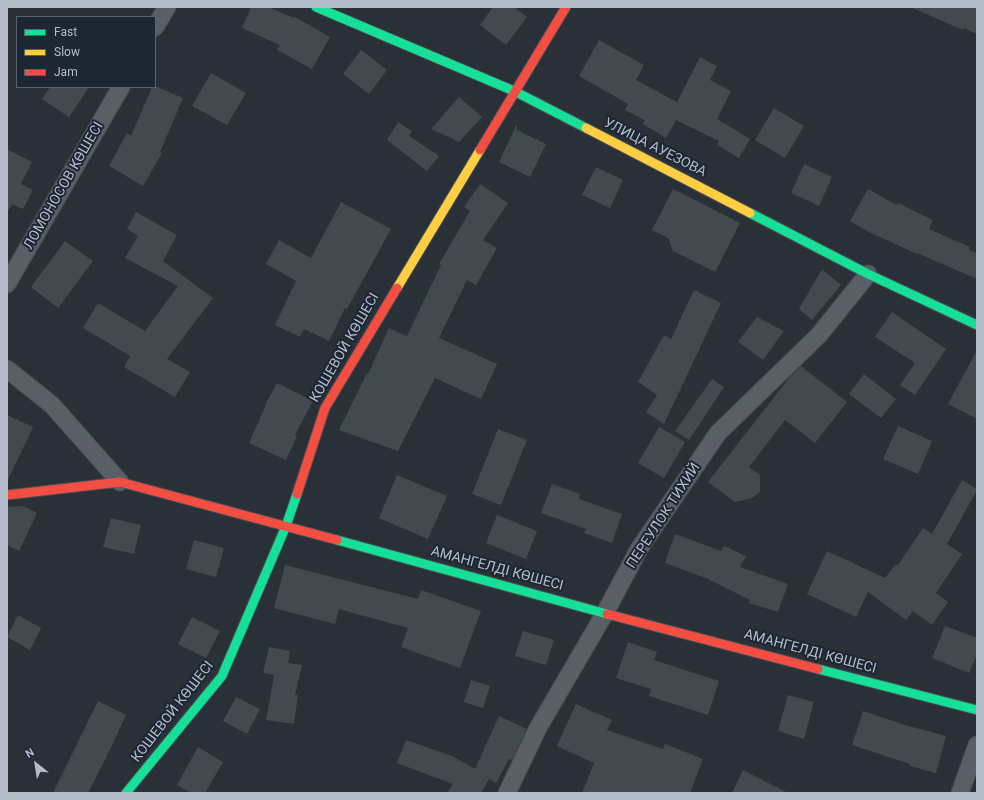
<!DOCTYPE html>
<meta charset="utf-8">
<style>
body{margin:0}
#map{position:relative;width:984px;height:800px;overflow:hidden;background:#2a3038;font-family:Roboto,sans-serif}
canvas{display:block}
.frame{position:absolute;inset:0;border:8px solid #b4bcc9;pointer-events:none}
.legend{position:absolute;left:16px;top:16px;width:140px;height:72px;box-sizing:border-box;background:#1d2633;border:1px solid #59626f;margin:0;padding:5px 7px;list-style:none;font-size:12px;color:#b4bcc9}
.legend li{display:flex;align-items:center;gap:8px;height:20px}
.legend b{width:20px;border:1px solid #59626f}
.north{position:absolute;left:16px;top:744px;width:40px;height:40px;-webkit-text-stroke:3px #1d2633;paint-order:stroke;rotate:330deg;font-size:11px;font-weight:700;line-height:16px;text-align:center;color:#b4bcc9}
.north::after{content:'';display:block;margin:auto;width:14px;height:18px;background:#b4bcc9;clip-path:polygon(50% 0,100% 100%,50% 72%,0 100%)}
</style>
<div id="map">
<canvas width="984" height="800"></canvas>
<div class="frame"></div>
<ul class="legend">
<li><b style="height:5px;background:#16e098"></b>Fast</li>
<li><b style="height:5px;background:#ffcf43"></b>Slow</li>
<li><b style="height:5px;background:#f24e42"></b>Jam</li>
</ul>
<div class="north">N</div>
</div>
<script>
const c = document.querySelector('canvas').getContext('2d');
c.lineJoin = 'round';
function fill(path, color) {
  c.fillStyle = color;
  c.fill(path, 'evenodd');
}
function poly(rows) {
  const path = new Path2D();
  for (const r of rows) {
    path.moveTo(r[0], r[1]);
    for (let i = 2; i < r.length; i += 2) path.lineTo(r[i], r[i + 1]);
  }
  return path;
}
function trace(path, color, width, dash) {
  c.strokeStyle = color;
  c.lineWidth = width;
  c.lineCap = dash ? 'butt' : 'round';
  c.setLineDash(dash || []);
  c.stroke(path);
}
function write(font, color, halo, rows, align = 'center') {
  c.font = font + ' Roboto,sans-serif';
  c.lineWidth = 4;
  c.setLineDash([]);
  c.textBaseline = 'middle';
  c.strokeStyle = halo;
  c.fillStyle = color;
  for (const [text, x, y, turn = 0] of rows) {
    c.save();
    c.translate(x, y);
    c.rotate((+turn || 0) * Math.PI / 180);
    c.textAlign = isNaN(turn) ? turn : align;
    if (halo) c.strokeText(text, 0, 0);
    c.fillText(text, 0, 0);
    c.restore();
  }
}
fill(poly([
 [251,7,268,7,294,18,295,17,330,37,312,69,277,50,280,45,242,28],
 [493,7,514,7,527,17,506,45,480,25],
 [910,7,977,7,977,34,964,28,963,30],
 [599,40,644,65,636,80,677,102,700,57,717,66,710,80,731,91,717,119,750,139,739,158,717,145,719,141,676,120,666,138,643,124,645,120,625,110,628,104,579,76],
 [361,50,387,70,369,94,343,74],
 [211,73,246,93,227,125,192,106],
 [155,86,183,98,160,152,162,153,143,186,109,166,127,133,131,136,152,87],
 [50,87,89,87,69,117,42,99],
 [459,97,482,117,459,142,431,129],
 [774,108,804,126,785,158,755,140],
 [398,122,412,131,409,136,439,156,427,171,387,140],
 [517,124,517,130,546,144,530,177,499,162],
 [7,149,32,162,21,184,33,190,23,209,12,204,7,213],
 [804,164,832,177,819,206,791,193],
 [596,167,623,180,610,208,582,195],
 [480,184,508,203,483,240,497,248,476,285,467,280,439,338,497,364,481,399,435,378,398,451,339,430,367,373,368,374,389,328,407,336,441,265,439,264,470,211,464,207],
 [673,189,740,223,715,272,673,251,668,238,652,230],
 [868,189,897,205,898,203,933,220,929,229,970,247,969,250,977,253,977,279,917,253,917,254,869,232,850,221],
 [341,202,391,229,347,309,345,308,329,341,304,329,300,337,275,325,296,281,266,264,279,240,311,258],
 [136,212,177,235,163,261,213,298,167,359,190,372,175,397,124,367,130,356,83,328,98,303,145,331,178,286,125,258,138,236,127,229],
 [65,241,93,261,58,308,31,287],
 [822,269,841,285,812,320,799,309],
 [694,290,721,303,664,424,646,412,657,395,638,382,664,335,671,339],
 [892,312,946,349,915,395,900,385,915,363,875,337],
 [757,317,784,331,763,360,738,342],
 [977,350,977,419,948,404],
 [801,366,847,402,815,443,785,420,749,467,760,475,760,492,752,498,735,502,708,482,789,378],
 [864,374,896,399,881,418,849,394],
 [712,379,724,387,689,440,675,431],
 [277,383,313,401,295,435,297,436,286,460,249,443,266,405,265,405],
 [7,415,33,427,7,482],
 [898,426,932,441,918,474,883,459],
 [659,427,685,442,664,478,638,463],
 [498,429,527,440,501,505,472,494],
 [397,475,447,496,428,539,379,518],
 [962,480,977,489,977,490,947,544,962,554,936,593,948,602,932,625,913,611,906,620,868,592,856,617,807,594,827,551,885,578,896,564,898,565,923,528,932,534],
 [552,484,580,494,579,499,622,514,612,543,584,533,586,529,541,513],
 [23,506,37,513,19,551,7,545,7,507],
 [497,515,537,531,526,559,486,543],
 [111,518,141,525,134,554,103,547],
 [675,534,721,551,724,546,746,556,740,567,788,584,778,612,749,603,750,600,708,579,665,563],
 [194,540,224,548,216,577,186,569],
 [285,565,418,599,421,590,481,611,460,668,401,647,408,628,339,609,335,624,274,608],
 [18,615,41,628,30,650,7,637],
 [192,617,220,631,206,658,178,644],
 [945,626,977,638,977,654,969,673,932,658],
 [523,631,554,640,546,665,515,656],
 [628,642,657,652,654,660,719,681,708,715,649,696,651,689,616,678],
 [269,647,290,651,288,663,302,665,295,695,298,695,294,724,266,720,274,675,263,673],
 [471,680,490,686,483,708,464,702],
 [788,695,814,702,804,739,778,731],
 [236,697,260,709,247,734,223,721],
 [98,701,126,715,106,758,88,793,53,793],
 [576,704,612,720,607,730,663,749,665,744,703,759,690,793,582,793,594,763,557,746],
 [863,711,905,725,946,736,936,773,910,766,910,764,852,745],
 [499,716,527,729,512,760,509,759,496,783,489,779,481,793,447,793,453,784,397,763,406,740,452,756,475,769],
 [198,747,223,762,205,793,191,793,177,785],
 [743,770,788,793,732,793]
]), '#444950');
const street = poly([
 [155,27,167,7],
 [7,284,121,87],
 [7,369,52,405,120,482],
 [507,793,538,728,605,613,639,549,718,433,819,335,868,274],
 [960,793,977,745]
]);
const fast = poly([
 [316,7,514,91,586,128],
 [750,213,868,274,977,325],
 [337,540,607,614],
 [818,669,977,710],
 [126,793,222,676,286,526,297,494]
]);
const slow = poly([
 [586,128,750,213],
 [397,288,480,150]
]);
const jam = poly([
 [480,150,566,7],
 [297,494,325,408,397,288],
 [7,495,120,482,337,540],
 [607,614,818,669]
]);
trace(street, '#484c53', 19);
trace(fast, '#484c53', 11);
trace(slow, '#484c53', 11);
trace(jam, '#484c53', 11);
trace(street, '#5a5e66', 17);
trace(fast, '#16e098', 9);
trace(slow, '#ffcf43', 9);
trace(jam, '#f24e42', 9);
write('14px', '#b4bcc9', '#1d2633', [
 ["УЛИЦА АУЕЗОВА",655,148,27],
 ["ЛОМОНОСОВ КӨШЕСІ",64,186,-60],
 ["КОШЕВОЙ КӨШЕСІ",345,348,-60],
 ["ПЕРЕУЛОК ТИХИЙ",664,516,-57],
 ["АМАНГЕЛДІ КӨШЕСІ",497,569,15],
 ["АМАНГЕЛДІ КӨШЕСІ",810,652,15],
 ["КОШЕВОЙ КӨШЕСІ",173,712,-52]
]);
</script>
